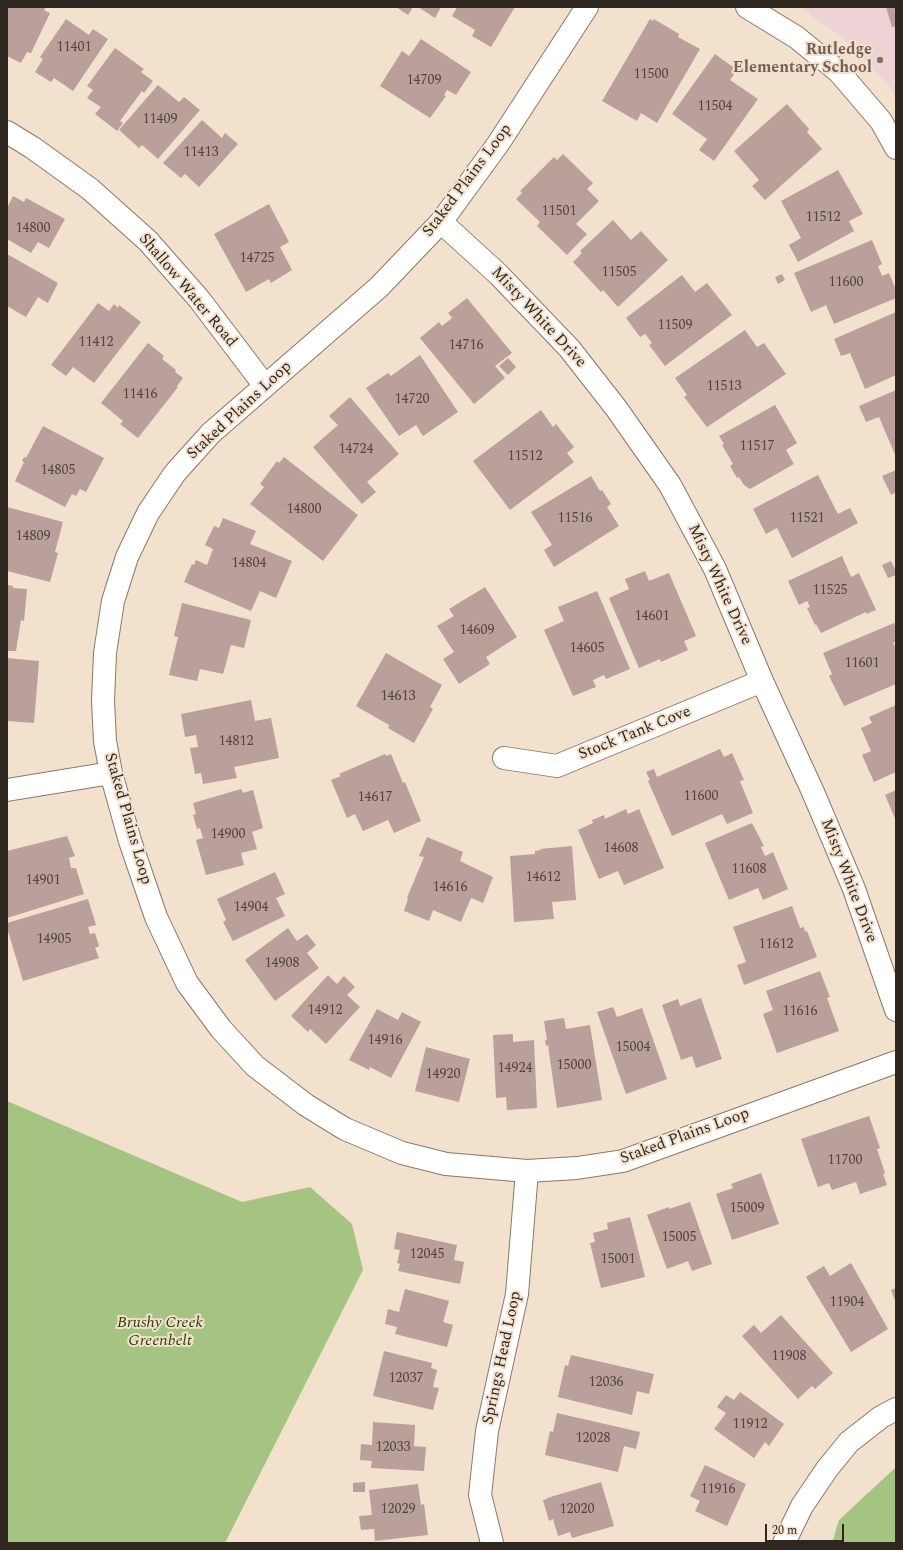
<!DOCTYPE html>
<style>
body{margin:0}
#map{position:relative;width:903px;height:1550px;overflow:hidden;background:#f2e1cd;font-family:Spectral,serif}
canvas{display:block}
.frame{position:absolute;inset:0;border:8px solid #2e2720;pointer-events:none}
.scale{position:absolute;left:765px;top:1524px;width:79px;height:18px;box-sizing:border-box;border:2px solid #2e2720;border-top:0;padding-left:5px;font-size:12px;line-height:14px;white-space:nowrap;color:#2e2720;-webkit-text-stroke:3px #f2e1cd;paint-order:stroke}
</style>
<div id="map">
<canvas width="903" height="1550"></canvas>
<div class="frame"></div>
<div class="scale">20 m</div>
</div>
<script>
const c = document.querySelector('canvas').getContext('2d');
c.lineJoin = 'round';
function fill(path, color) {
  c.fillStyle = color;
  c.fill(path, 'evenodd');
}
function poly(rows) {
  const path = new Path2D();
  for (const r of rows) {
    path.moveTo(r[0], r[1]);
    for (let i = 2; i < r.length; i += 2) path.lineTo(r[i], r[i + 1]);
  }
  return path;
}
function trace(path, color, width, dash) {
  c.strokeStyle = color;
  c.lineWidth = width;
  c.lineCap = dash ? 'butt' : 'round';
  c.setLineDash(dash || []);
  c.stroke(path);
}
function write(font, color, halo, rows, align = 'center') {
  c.font = font + ' Spectral,serif';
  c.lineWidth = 4;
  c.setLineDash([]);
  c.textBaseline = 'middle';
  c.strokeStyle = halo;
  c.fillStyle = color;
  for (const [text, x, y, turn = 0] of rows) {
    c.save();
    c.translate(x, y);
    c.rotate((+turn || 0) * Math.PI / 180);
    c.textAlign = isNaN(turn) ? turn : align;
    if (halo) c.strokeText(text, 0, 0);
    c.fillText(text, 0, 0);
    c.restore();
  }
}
fill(poly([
 [799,7,896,7,896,97,888,84,841,36]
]), '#edd2d6');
fill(poly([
 [7,1101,242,1202,310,1187,352,1224,363,1270,225,1543,7,1543],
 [896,1467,896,1543,832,1543,839,1520]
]), '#a6c481');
fill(poly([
 [7,7,46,7,44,10,50,13,31,53,27,52,21,63,7,56],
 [396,7,413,7,408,15],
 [418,7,441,7,435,18],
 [457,7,515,7,491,47,472,36,475,30,452,16],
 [886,7,896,7,896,26,892,27],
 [66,19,89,35,93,29,108,39,73,91,54,78,51,82,35,72,43,59,40,57],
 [650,19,653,21,654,19,679,34,678,37,700,49,657,123,641,113,637,121,602,101],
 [421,39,471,72,456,95,447,90,444,95,446,96,430,118,380,86,402,51,409,56],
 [115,48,144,69,141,72,153,81,144,93,142,91,120,121,123,123,117,131,95,114,101,107,87,98,93,90,87,86],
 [715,54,737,70,730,80,758,99,714,161,699,150,707,139,672,114],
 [158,85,179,102,184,97,200,110,158,159,142,145,139,148,119,130],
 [787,104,809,129,807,132,822,149,765,200,752,186,759,180,734,151],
 [202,120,222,138,225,133,238,144,199,187,185,174,181,178,163,163],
 [563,154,593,183,587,189,599,201,576,224,587,234,567,255,537,226,540,222,516,199,522,193,520,191,554,157,557,160],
 [838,170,863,214,849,221,854,231,798,262,789,245,801,238,781,201],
 [13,196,24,202,26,198,65,219,49,248,38,242,31,253,7,239,7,208],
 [269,204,289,242,280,247,292,270,271,283,269,279,246,292,214,234],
 [613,220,631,240,641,231,668,260,618,307,603,290,601,292,573,262,582,253,580,251],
 [872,240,882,264,878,266,882,276,889,273,896,290,896,298,834,324,826,305,811,312,794,273],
 [7,254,58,283,48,303,38,297,26,317,7,306],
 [782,274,785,280,778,284,775,277],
 [682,275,695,292,707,283,732,315,665,366,649,345,652,343,645,334,640,337,626,318],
 [467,298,512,353,495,366,505,378,474,404,420,338,439,322,442,326,452,318,448,313],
 [98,303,109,311,114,304,118,308,119,305,141,322,94,383,73,367,66,376,51,365],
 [896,312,896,375,865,389,850,353,841,356,834,339],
 [745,330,757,347,764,343,786,374,707,427,684,397,687,395,675,378],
 [148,343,164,356,162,359,176,370,175,372,183,378,177,386,178,387,138,438,120,424,123,421,101,403],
 [420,355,458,412,423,436,416,425,399,436,366,388,388,373,391,376],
 [508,358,516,367,508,375,499,366],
 [896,390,896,457,879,417,866,422,859,406],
 [350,397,399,454,367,482,376,492,362,504,313,447,338,425,329,416],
 [775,405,797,443,786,450,794,464,750,489,744,485,739,477,737,478,730,466,733,464,722,445,724,444,719,436],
 [541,410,553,427,556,424,574,447,567,453,574,462,510,510,473,461],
 [43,426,104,458,86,492,80,489,76,496,72,494,65,507,15,481,24,462,22,461,24,457,26,458],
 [284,457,358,515,323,561,250,504,264,487,260,484,277,461,279,463],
 [896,470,896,492,891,495,882,476],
 [818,475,838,514,850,508,858,523,792,558,777,528,766,534,753,509],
 [591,476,600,491,602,490,611,504,607,507,619,526,554,567,544,550,552,545,531,512],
 [7,507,63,522,55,552,58,553,50,582,7,571],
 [223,518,256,531,250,544,292,561,276,598,260,591,251,611,184,582,192,564,194,565,196,560,207,565,213,549,205,545,214,526,219,528],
 [842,556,851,577,859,573,876,610,866,614,866,612,821,633,816,624,815,625,807,608,810,607,807,601,799,605,788,581],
 [891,561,896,571,896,575,888,578,882,565],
 [645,571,649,581,669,573,696,636,684,641,688,650,661,662,660,659,639,668,609,598,629,589,625,579],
 [7,585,13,586,13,588,27,589,24,621,21,620,16,651,7,651],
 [485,587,517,637,486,657,490,664,459,684,443,659,454,652,437,626,454,616,449,609],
 [597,591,630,669,606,679,604,675,593,680,596,687,573,696,544,630,564,621,558,607],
 [182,603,251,620,244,648,231,645,223,674,200,669,197,681,169,675,178,637,174,636],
 [894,623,896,628,896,641,893,643,896,648,896,684,844,706,829,676,832,674,823,653],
 [386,653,442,685,430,707,433,709,414,743,388,728,389,725,356,706],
 [7,658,39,661,34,723,7,721],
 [251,700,255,721,271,718,279,758,234,767,237,778,203,784,201,773,195,774,190,748,198,747,196,735,185,737,181,714],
 [896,705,896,772,874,782,862,755,871,751,861,728,872,723,869,717],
 [720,749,724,757,732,753,744,780,740,781,753,813,727,824,722,814,672,836,648,781,650,780,646,772,654,769,657,777],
 [385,754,386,756,391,754,403,783,405,782,421,821,394,833,388,820,363,831,355,814,347,818,331,780,341,776,339,774],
 [241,789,243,793,253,790,263,828,252,832,257,849,241,853,244,865,206,875,196,840,203,838,200,828,197,829,193,815,196,814,193,803],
 [896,790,896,821,885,795],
 [626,809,628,814,639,809,664,868,624,885,618,871,599,879,578,830,593,823,592,820,604,815,605,819,607,818],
 [752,823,764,846,761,847,765,856,773,852,788,889,763,900,758,888,729,900,705,843],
 [67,836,75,856,69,858,71,868,76,868,84,894,7,918,7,851],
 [427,837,463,852,460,861,493,877,483,903,471,898,461,922,433,910,429,921,404,911,408,899,407,898,424,857,419,856],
 [572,846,576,900,552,902,554,919,514,922,510,856,535,854,535,851,541,850,540,849],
 [275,872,285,894,276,898,285,916,233,941,223,922,226,920,217,899],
 [88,899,96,925,88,927,90,934,95,933,99,946,95,948,99,958,23,981,7,928,7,923],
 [792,906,800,928,804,927,805,932,807,931,817,957,744,985,737,965,746,962,733,927],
 [288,928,297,941,307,934,316,945,307,953,319,968,275,1001,245,960],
 [820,971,830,997,827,998,839,1031,777,1053,763,1014,773,1010,766,991],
 [328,975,337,984,344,976,355,987,347,995,360,1007,326,1044,310,1029,308,1032,291,1016],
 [701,998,722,1059,696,1068,692,1056,681,1060,662,1005,678,999,680,1006],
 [613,1007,617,1017,642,1008,667,1079,626,1094,597,1012],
 [377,1009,398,1020,402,1012,421,1022,391,1078,370,1067,369,1070,349,1060],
 [564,1018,566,1029,590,1025,602,1100,557,1108,548,1045,546,1046,545,1040,547,1040,544,1021],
 [513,1034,513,1042,534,1040,537,1108,507,1110,506,1097,496,1098,493,1035],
 [426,1047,470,1059,459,1102,415,1091],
 [869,1116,880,1148,877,1149,885,1173,883,1174,887,1185,860,1194,856,1182,832,1190,829,1183,818,1187,801,1139],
 [761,1173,779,1224,732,1240,716,1194,733,1188,731,1184],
 [690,1202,712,1264,692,1271,688,1261,667,1269,647,1215,669,1207,669,1209],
 [630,1217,645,1277,601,1288,590,1243,595,1242,593,1233,608,1229,607,1223],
 [397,1232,457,1245,454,1260,464,1262,460,1284,398,1271,400,1264,397,1263,400,1250,394,1249],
 [851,1263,888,1329,851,1352,806,1277,824,1266,830,1276],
 [896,1288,896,1303,891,1290],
 [405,1289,449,1301,443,1322,453,1325,447,1347,395,1334,397,1327,385,1324,388,1309,399,1312],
 [781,1315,833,1373,815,1389,812,1386,798,1399,742,1336,754,1325,761,1333],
 [384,1351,432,1363,431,1368,437,1370,433,1387,439,1388,433,1410,373,1396],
 [571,1355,654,1374,649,1394,637,1391,632,1415,558,1397,565,1365,568,1366],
 [740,1392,784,1424,769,1446,765,1442,754,1458,714,1429,726,1413,717,1407,726,1395,734,1400],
 [557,1413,640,1432,636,1449,624,1446,618,1472,545,1455,550,1431,553,1432],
 [373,1422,415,1425,414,1446,426,1447,424,1471,371,1468,372,1461,360,1460,361,1444,372,1445],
 [705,1465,746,1484,727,1526,695,1511,700,1501,690,1496],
 [365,1482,365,1492,353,1492,353,1483],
 [601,1482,614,1526,572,1538,570,1532,558,1536,553,1519,549,1521,543,1500,547,1499,547,1498],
 [418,1484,421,1505,424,1504,428,1535,375,1541,374,1529,361,1530,359,1516,372,1515,369,1490]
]), '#ba9f9b');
const minor = poly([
 [587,7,498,144,441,222,379,287,211,433,175,473,148,513,127,557,113,601,105,653,103,701,105,741,111,773,130,841,156,917,187,983,221,1029,255,1066,306,1105,345,1129,402,1153,446,1164,527,1171,577,1168,623,1161,896,1062],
 [747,7,796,37,839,72,881,121,896,148],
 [7,132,33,148,90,189,148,241,199,299,265,386],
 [441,222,498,274,569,348,616,408,670,485,715,569,762,681,813,792,854,889,896,1010],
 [504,758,557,766,762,681],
 [7,790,111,773],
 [492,1543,480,1495,487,1431,517,1294,527,1171],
 [784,1543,802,1506,827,1469,849,1442,881,1417,896,1409]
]);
trace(minor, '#897967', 24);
trace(minor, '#fff', 22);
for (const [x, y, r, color] of [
 [880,60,4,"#8d6e63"]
]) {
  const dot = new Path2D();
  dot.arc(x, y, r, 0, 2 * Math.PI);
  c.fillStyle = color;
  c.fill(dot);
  trace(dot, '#f2e1cd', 1.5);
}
write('14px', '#51453f', null, [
 ["11401",74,48],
 ["11500",651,75],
 ["14709",424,81],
 ["11504",715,107],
 ["11409",160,120],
 ["11413",201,153],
 ["11501",559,212],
 ["11512",823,218],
 ["14800",33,229],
 ["14725",257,259],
 ["11505",619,273],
 ["11600",846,283],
 ["11509",675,326],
 ["11412",96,343],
 ["14716",466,346],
 ["11513",724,387],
 ["11416",140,395],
 ["14720",412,400],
 ["11517",757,447],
 ["14724",356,450],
 ["11512",525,457],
 ["14805",58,471],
 ["14800",304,510],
 ["11516",575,519],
 ["11521",807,519],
 ["14809",33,537],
 ["14804",249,564],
 ["11525",830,591],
 ["14601",652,617],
 ["14609",477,631],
 ["14605",587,649],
 ["11601",862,664],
 ["14613",398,697],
 ["14812",236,742],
 ["11600",701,797],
 ["14617",375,798],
 ["14900",228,835],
 ["14608",621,849],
 ["11608",749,870],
 ["14612",543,878],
 ["14901",43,881],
 ["14616",450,888],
 ["14904",251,908],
 ["14905",54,940],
 ["11612",776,945],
 ["14908",282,964],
 ["14912",325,1011],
 ["11616",800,1012],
 ["14916",385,1041],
 ["15004",633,1048],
 ["15000",574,1066],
 ["14924",515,1069],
 ["14920",443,1075],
 ["11700",845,1161],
 ["15009",747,1209],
 ["15005",679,1238],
 ["12045",427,1255],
 ["15001",618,1260],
 ["11904",847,1303],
 ["11908",789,1357],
 ["12037",406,1379],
 ["12036",606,1383],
 ["11912",750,1425],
 ["12028",593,1439],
 ["12033",393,1448],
 ["11916",718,1490],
 ["12029",398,1510],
 ["12020",577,1510]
]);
write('bold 16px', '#785e54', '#f2e1cd', [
 ["Rutledge",872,51],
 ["Elementary School",872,69]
], 'right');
write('16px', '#2e2720', '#f2e1cd', [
 ["Staked Plains Loop",468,181,-53],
 ["Shallow Water Road",187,291,50],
 ["Misty White Drive",538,318,47],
 ["Staked Plains Loop",240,411,-43],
 ["Misty White Drive",719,585,65],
 ["Stock Tank Cove",635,734,-22],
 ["Staked Plains Loop",127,819,74],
 ["Misty White Drive",848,881,69],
 ["Staked Plains Loop",685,1137,-20],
 ["Springs Head Loop",503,1358,-78]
]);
write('italic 16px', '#2b4007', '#f2e1cd', [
 ["Brushy Creek",160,1324],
 ["Greenbelt",160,1342]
]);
</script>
